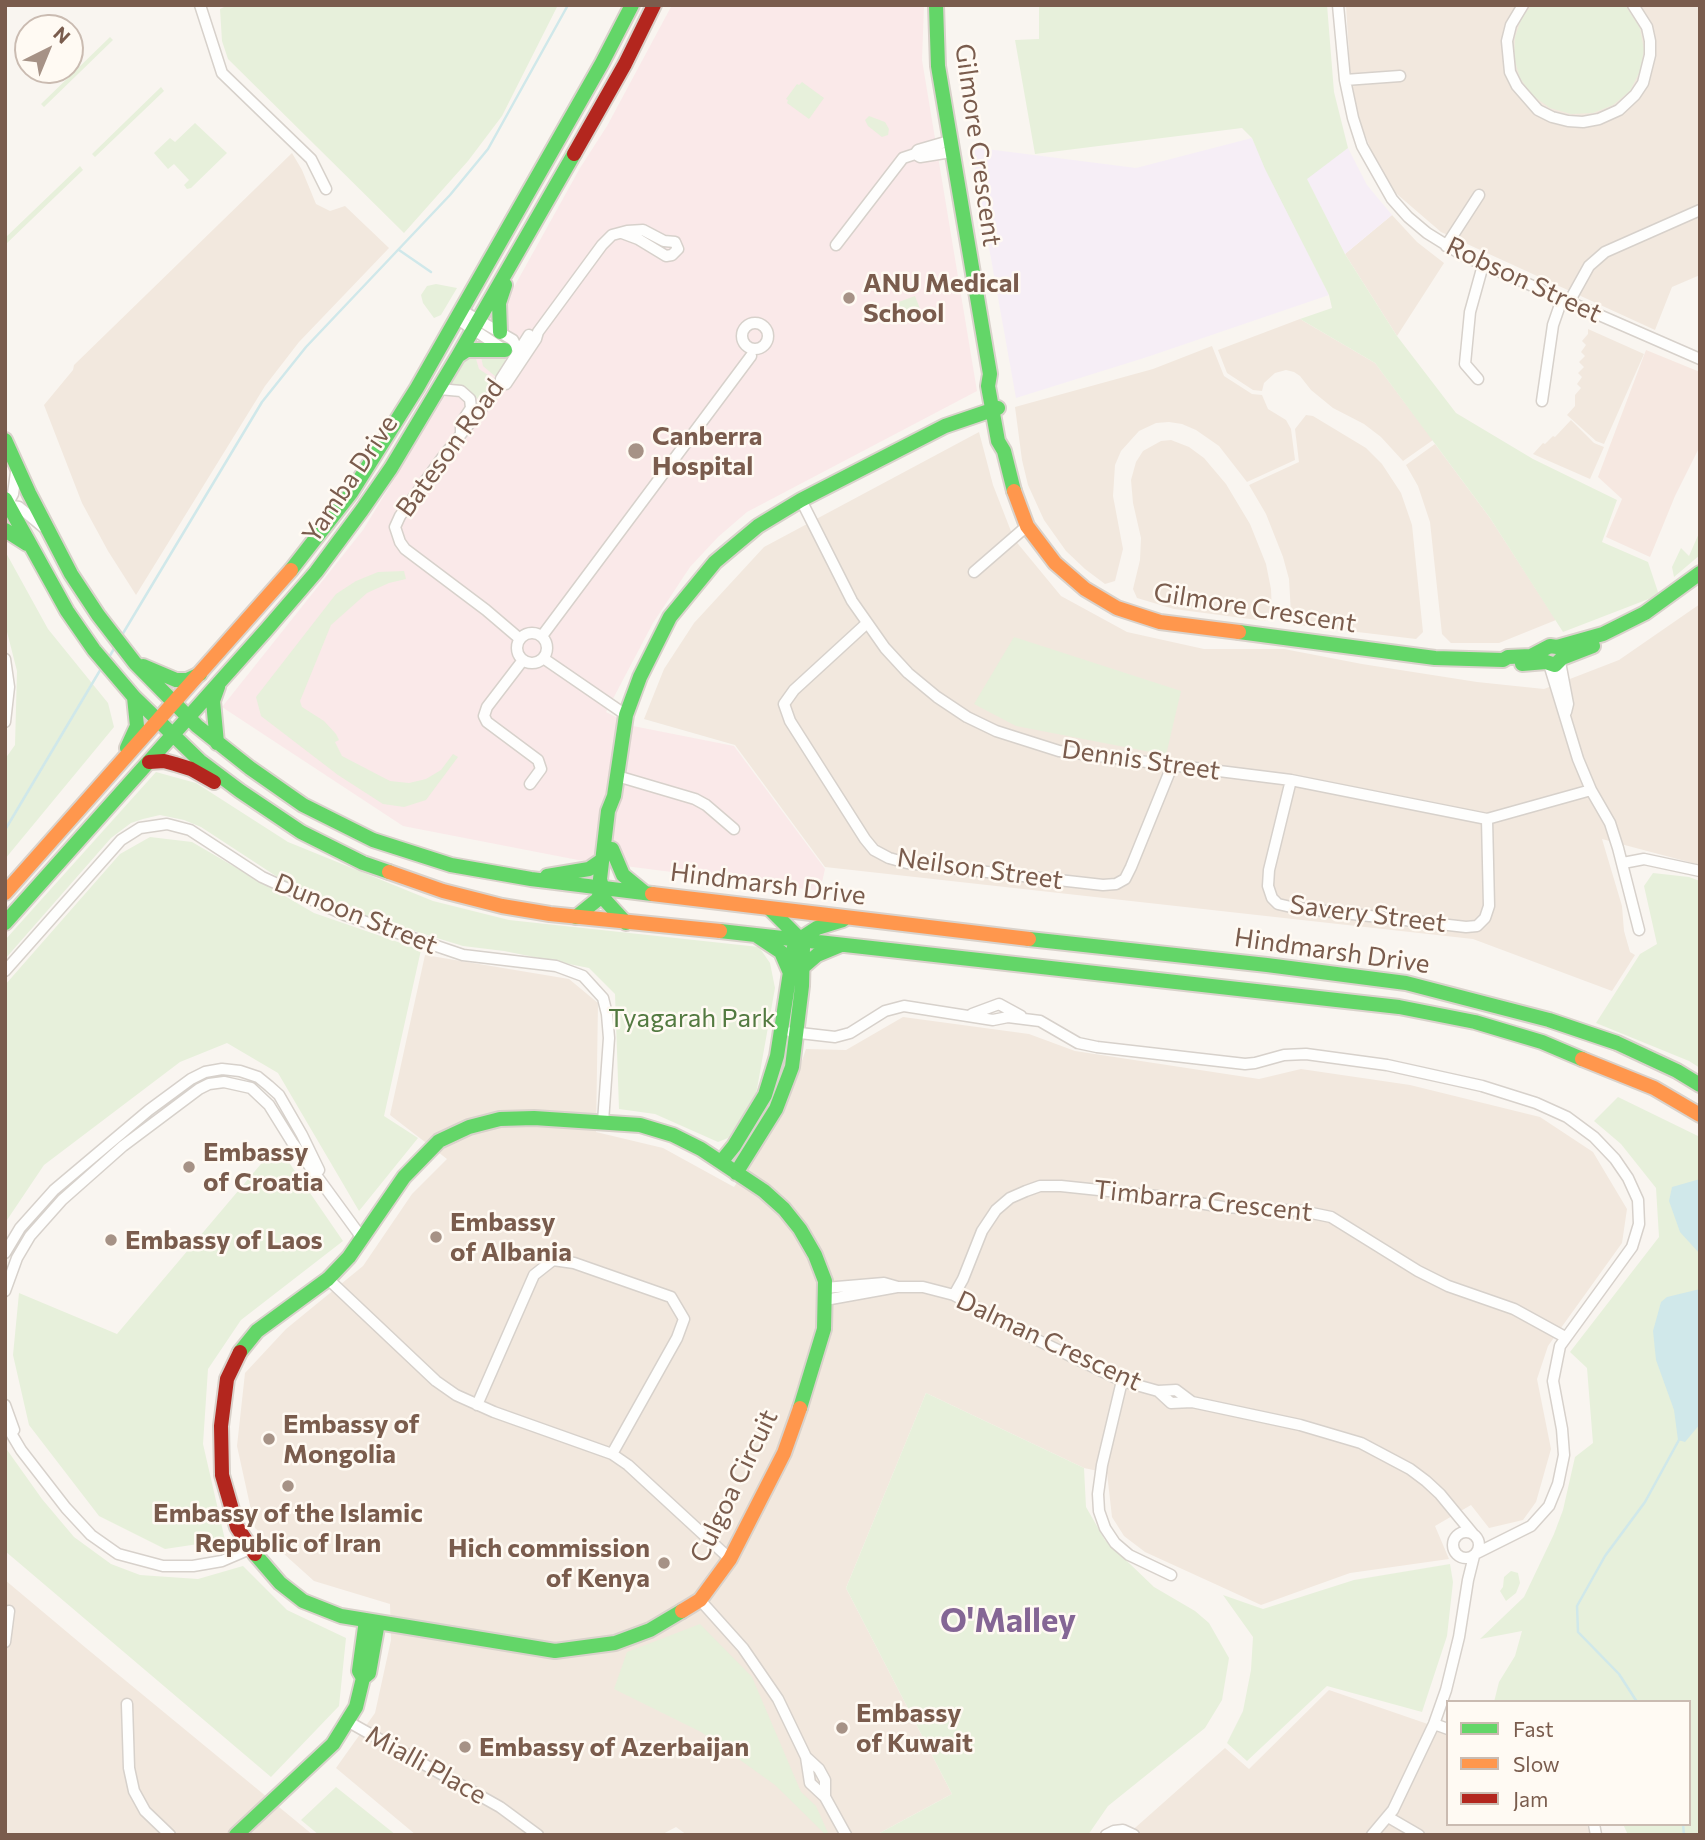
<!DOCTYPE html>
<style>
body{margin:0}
#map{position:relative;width:1705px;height:1840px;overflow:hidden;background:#f9f5f0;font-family:Commissioner,sans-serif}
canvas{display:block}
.frame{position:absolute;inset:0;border:7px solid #7a5c4d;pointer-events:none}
.legend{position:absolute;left:1446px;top:1700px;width:245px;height:126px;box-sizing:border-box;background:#fffaf3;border:2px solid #cabbb1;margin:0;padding:9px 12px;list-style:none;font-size:21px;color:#7a5c4d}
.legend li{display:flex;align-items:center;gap:14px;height:35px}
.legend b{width:35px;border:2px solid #cabbb1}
.north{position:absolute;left:14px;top:14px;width:70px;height:70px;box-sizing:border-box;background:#fffaf3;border:2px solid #cabbb1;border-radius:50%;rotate:43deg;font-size:19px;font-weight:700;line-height:28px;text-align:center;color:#7a5c4d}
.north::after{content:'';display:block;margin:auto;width:24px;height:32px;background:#a69286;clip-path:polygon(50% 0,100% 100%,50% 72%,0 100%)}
</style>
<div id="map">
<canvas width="1705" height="1840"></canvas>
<div class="frame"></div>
<ul class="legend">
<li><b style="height:9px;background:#63d668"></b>Fast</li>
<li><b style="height:9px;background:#ff974d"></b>Slow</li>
<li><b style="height:9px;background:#b3261e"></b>Jam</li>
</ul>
<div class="north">N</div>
</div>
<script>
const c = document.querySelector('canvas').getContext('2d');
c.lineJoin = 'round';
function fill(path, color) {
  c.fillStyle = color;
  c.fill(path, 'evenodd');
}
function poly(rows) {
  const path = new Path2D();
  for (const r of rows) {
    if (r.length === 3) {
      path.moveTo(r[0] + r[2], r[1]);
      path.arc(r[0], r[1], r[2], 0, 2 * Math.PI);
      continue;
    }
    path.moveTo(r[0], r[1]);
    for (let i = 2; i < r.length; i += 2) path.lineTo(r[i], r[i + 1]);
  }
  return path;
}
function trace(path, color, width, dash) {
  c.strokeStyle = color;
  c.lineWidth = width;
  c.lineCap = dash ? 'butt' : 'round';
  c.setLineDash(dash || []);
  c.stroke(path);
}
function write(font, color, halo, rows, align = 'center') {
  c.font = font + ' Commissioner,sans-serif';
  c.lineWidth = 5;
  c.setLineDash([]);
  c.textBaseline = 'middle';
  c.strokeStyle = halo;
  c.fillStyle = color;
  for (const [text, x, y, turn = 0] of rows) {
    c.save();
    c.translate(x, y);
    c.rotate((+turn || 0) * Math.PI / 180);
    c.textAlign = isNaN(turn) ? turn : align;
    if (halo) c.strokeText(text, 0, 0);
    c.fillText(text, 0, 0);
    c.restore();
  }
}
fill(poly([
 [1346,5,1700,5,1700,275,1672,287,1655,330,1441,232,1384,183,1352,102],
 [292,153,302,170,316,204,330,211,345,206,389,248,299,342,265,386,136,595,108,551,82,503,44,405,73,370,74,365],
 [1392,215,1417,242,1444,263,1397,336,1345,254],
 [1300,319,1375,363,1433,440,1403,461,1381,437,1364,424,1333,408,1311,390,1300,376,1294,372,1286,370,1275,373,1264,383,1262,391,1253,390,1227,373,1218,350],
 [1588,329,1644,354,1604,444,1596,441,1567,415,1575,406,1575,395,1581,388,1577,384,1582,377,1578,373,1584,367,1579,362,1585,356,1581,352,1586,345,1582,341,1588,334],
 [1212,346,1224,376,1252,394,1262,395,1268,409,1286,420,1291,429,1295,460,1247,482,1219,446,1196,430,1182,424,1169,422,1156,423,1139,431,1121,451,1115,465,1113,496,1123,549,1115,581,1105,584,1085,569,1066,551,1044,520,1028,485,1022,460,1015,407,1153,369],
 [1306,415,1313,416,1366,448,1382,464,1401,493,1412,525,1417,574,1423,632,1416,639,1299,625,1291,614,1289,579,1283,557,1266,514,1249,485,1299,462,1295,429],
 [1571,420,1594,443,1604,447,1590,479,1533,454,1543,443,1545,444,1553,436,1555,437],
 [979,432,993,485,1014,539,1061,596,1127,632,1204,649,1284,649,1362,664,1477,682,1544,689,1619,660,1700,604,1700,865,1602,839,1622,906,1624,931,1630,952,1635,955,1612,991,1473,939,825,867,735,745,644,719,664,669,694,623,764,547],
 [1171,440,1189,447,1204,458,1226,484,1250,524,1266,564,1271,589,1272,614,1265,621,1174,609,1137,598,1133,589,1140,560,1141,538,1133,503,1131,480,1136,462,1143,451,1161,441],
 [1435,444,1490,518,1556,620,1499,643,1451,643,1442,634,1430,522,1418,486,1406,465],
 [425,955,569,979,598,1003,596,1132,663,1148,734,1187,784,1113,806,1049,846,1050,903,1017,1029,1034,1075,1051,1259,1079,1301,1069,1410,1085,1540,1117,1593,1152,1627,1209,1622,1243,1548,1346,1537,1379,1551,1449,1536,1502,1523,1520,1489,1528,1471,1505,1435,1526,1449,1559,1350,1573,1261,1605,1145,1552,1124,1536,1112,1517,1107,1473,1084,1468,926,1393,846,1588,952,1794,876,1835,687,1835,676,1827,661,1835,416,1835,336,1768,375,1713,391,1640,390,1604,314,1581,255,1528,237,1446,245,1373,286,1329,363,1266,412,1194,447,1159,390,1115],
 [5,1580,86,1648,313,1835,5,1835],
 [1329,1690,1448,1731,1448,1824,1587,1824,1590,1835,1127,1835,1225,1748,1249,1769]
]), '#f2e8de');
fill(poly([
 [1646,350,1700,372,1700,446,1675,496,1650,557,1606,537,1622,499,1598,477]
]), '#f6e8e1');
fill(poly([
 [1252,138,1329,295,1147,357,1016,398,971,147,1136,168],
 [1348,148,1367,185,1392,215,1345,254,1306,178]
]), '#f6eef6');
fill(poly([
 [672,5,924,5,922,60,977,391,747,512,718,537,690,567,653,623,606,712,633,726,734,746,825,869,820,891,578,860,403,826,222,707,363,530,468,358,486,355,505,323,509,296,580,168,607,126]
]), '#fae9e9');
fill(poly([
 [228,5,558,5,502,116,468,161,404,233,228,59,222,41,220,9],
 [1039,5,1327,5,1334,92,1348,148,1307,179,1345,254,1397,336,1456,413,1533,459,1617,500,1602,542,1648,562,1659,595,1563,632,1490,518,1375,363,1300,319,1332,308,1329,295,1265,169,1252,138,1242,128,1035,154,1015,40,1039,39],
 [1532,5,1625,5,1640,28,1644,50,1640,71,1630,91,1613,105,1593,113,1571,114,1550,108,1532,95,1520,78,1514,58,1515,37,1522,17],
 [110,37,113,40,44,107,41,104],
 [802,82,824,98,809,119,787,103,788,100,786,99,797,84,799,85],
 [161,87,164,91,95,157,92,154],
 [869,116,885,122,889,129,888,135,882,137,868,126,865,120],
 [195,123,227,153,191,188,187,189,184,185,189,180,174,164,168,169,154,153,170,138,175,142],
 [80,166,83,170,5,245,5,238],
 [436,284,457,288,441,315,434,318,423,303,421,295,427,286],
 [915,296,922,314,903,321,896,303],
 [474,352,479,369,491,377,489,384,491,387,479,400,467,390,448,385,460,364],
 [480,352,504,356,506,363,499,376,496,377,483,366],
 [1700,531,1700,555,1674,577,1672,567,1681,548,1689,556],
 [5,551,48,629,108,703,114,727,5,859,5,759,15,745,17,671,5,624],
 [404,571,406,579,389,583,367,593,331,625,300,701,302,707,324,721,336,734,339,740,335,742,342,756,390,781,409,783,426,779,441,770,453,754,458,757,426,800,404,807,383,804,338,775,261,716,256,697,336,594,356,581,378,572],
 [1014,637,1181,691,1166,755,1016,726,974,704],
 [156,772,196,783,288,842,433,901,509,920,759,947,770,963,775,988,755,1100,728,1138,718,1142,655,1114,619,1109,615,994,589,968,504,951,463,946,362,915,279,878,201,827,184,820,160,815,143,819,131,823,111,838,5,959,5,940],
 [150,837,192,842,314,913,421,950,384,1116,418,1138,359,1211,278,1073,227,1043,180,1062,44,1165,5,1223,5,985,120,854],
 [1653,873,1689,877,1700,881,1700,1068,1689,1061,1596,1023,1640,954,1657,944,1644,886],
 [1618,1097,1700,1137,1700,1835,1628,1835,1623,1824,1689,1824,1689,1702,1494,1702,1499,1682,1515,1656,1522,1631,1480,1639,1524,1597,1554,1534,1563,1510,1575,1457,1593,1443,1587,1368,1570,1352,1659,1237,1656,1188,1621,1144,1594,1121],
 [277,1145,343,1241,241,1320,208,1369,203,1444,225,1540,165,1549,99,1516,29,1425,13,1355,19,1293,117,1334],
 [926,1393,1084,1468,1086,1507,1105,1540,1154,1587,1195,1611,1209,1623,1229,1658,1222,1700,1205,1728,1108,1806,1088,1835,876,1835,952,1794,846,1588],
 [5,1447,42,1499,74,1537,111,1564,140,1575,198,1579,243,1566,287,1610,346,1638,339,1706,271,1777,5,1551],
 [1450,1564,1453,1582,1447,1636,1422,1712,1327,1686,1247,1761,1227,1743,1243,1711,1251,1670,1253,1637,1223,1595,1263,1609,1354,1580],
 [1511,1571,1518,1573,1520,1583,1516,1593,1506,1601,1500,1591,1503,1587,1504,1577],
 [700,1624,752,1677,801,1792,816,1806,829,1835,826,1835,775,1785,701,1732,614,1689,627,1652],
 [336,1787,396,1835,319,1835,301,1820]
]), '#e7f0db');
fill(poly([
 [1700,1179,1700,1254,1680,1232,1669,1201,1672,1187],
 [1700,1289,1700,1424,1685,1442,1678,1440,1674,1410,1656,1360,1653,1331,1661,1302,1667,1297]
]), '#d0e8ea');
trace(poly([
 [399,250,431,272],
 [122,635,262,402,306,347,450,195,488,149,568,5],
 [108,659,115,647],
 [5,830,102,667],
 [1637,1702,1619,1674,1578,1632,1577,1606,1605,1556,1645,1502,1680,1438],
 [1683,1824,1684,1835]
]), '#d0e8ea', 2.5);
const street = poly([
 [200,5,222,73,311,159,326,189],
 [1338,5,1345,80,1353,118,1362,146,1392,199,1408,217,1427,233,1464,256,1700,359],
 [1523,5,1511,25,1507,41,1510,72,1517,86,1538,110,1552,117,1568,121,1583,122,1599,119,1619,110,1635,95,1643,83,1650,55,1650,41,1647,27,1633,5],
 [1345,80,1400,76],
 [915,154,920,157,951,152],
 [836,245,903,158,915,154,918,150,949,141],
 [1446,246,1479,195],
 [1569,302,1589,266,1605,252,1700,210],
 [461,310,513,340,520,355],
 [456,318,503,349],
 [755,336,13],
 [1478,379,1465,364,1470,312,1483,265],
 [501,384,506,384,536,339,538,332,602,245,612,235,627,231,643,230,664,241,675,242,678,249,672,255,666,256,638,239,622,233],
 [439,389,461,391,470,399,471,408,461,423,461,433],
 [1542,401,1553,325,1562,299],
 [801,500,852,601,885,648,908,673,937,697,967,717,996,731,1059,751,1291,780,1487,819,1591,790],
 [6,505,19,507,43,527],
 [6,507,13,494,16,472],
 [974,572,1027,526],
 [866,624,794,690,784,704,790,721,865,839,874,850,889,858,907,863,1103,885,1116,884,1125,879,1131,867,1172,766],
 [532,648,15],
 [542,636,751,356],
 [520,639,486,610,405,549,400,542,395,527,400,516,442,458,501,384,501,379,529,335],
 [543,658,626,715],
 [5,659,9,687,5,722],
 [523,660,487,707,484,716,487,722,538,760,541,769,530,784],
 [1560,662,1568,704,1566,712],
 [1549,664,1578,759,1591,790,1610,823,1618,848,1639,930],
 [617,776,695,799,706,805,734,829],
 [1291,780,1269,870,1268,886,1272,898,1278,904,1291,907,1466,927,1477,926,1485,918,1489,906,1487,819],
 [1623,863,1644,859,1700,871],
 [5,971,121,840,140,828,167,824,190,830,262,877,345,915,463,955,556,966,583,976,603,998,607,1014,609,1038,603,1122],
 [972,1014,999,1004,1021,1016],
 [791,1032,835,1037,850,1033,885,1011,904,1006,993,1020,1008,1017,1040,1021,1078,1043,1097,1047,1245,1064,1255,1063,1284,1055,1306,1054,1387,1065,1482,1086,1536,1103,1567,1117,1594,1137,1615,1159,1628,1178,1638,1200,1639,1224,1632,1247,1560,1346,1553,1381,1562,1429,1564,1455,1558,1484,1549,1506,1531,1526,1477,1553],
 [5,1253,20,1228,54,1190,149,1110,191,1079,205,1072,222,1069,240,1071,258,1077,269,1086,279,1095,302,1135,319,1170],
 [328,1279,436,1381,456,1395,494,1412,612,1454,628,1465,730,1559],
 [825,1288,884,1283,898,1287,923,1287,954,1295,1027,1335,1122,1381,1158,1391,1176,1390,1192,1402,1300,1425,1361,1443,1410,1469,1426,1481,1440,1494,1473,1534],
 [5,1291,17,1258,30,1236,62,1200,123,1146,199,1089,209,1084,224,1082,251,1088,269,1105,292,1142,362,1238],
 [954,1295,963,1279,982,1231,996,1210,1010,1198,1026,1191,1040,1186,1061,1186,1156,1196,1223,1207,1302,1211,1331,1217,1418,1271,1448,1286,1514,1309,1565,1337],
 [825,1300,897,1287],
 [1122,1381,1102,1465,1098,1494,1099,1511,1105,1528,1115,1543,1129,1555,1171,1575],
 [1158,1391,1171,1403,1192,1402],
 [5,1405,14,1430],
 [477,1405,534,1275,553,1260,574,1263,671,1297,684,1319,677,1338,612,1454],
 [5,1423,21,1450,66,1508,91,1535,118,1554,163,1566,193,1566,222,1561,250,1549],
 [1466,1545,13],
 [700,1600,743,1648,778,1699,806,1757,819,1769,825,1780,825,1797],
 [5,1642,9,1611],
 [127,1704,129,1768,134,1791,145,1811,170,1835],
 [347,1721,500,1807,538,1835],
 [1434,1724,1448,1729],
 [806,1757,810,1783,825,1797,846,1835],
 [1388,1817,1419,1835],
 [1594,1824,1596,1835],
 [1106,1835,1114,1831,1123,1830,1134,1835],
 [1372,1835,1393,1810,1434,1724,1446,1690,1459,1637,1468,1580,1474,1556]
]);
const fast = poly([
 [936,5,938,66,990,374,988,386,998,441,1004,451,1014,491],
 [500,332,499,303,505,285],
 [458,356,467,350,505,350],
 [5,440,29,493,71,574,98,615,135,663,197,726,250,768,303,805,373,840,451,865,531,879,652,894],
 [5,499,67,611,94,650,134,697,200,761,240,791,301,832,363,863,389,872],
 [5,530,27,544],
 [291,570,351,493,417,388,602,63,632,5],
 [1239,632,1435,658,1503,660,1508,657,1531,656,1550,646,1557,647,1603,634,1645,613,1700,573],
 [1522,664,1546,662,1555,665,1562,658,1593,646],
 [143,666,176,680,187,680,200,674],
 [217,743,213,701,218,687],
 [127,748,137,726,134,697],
 [612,849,623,875,645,893],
 [547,876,589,869,602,860],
 [576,917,597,900,604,887],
 [5,923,267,629,316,572,362,510,391,468,458,356,574,154],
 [626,923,605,900,600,879,608,811,614,796,626,715,640,677,670,617,715,562,758,526,801,500,945,426,998,408],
 [720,931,1399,1007,1475,1022,1542,1042,1582,1059],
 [757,936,781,952,790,973],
 [1029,939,1267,965,1406,983,1549,1020,1617,1043,1677,1071,1700,1085],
 [802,968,817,955,841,945],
 [534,1118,640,1125,673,1135,701,1149,764,1191,784,1209,800,1229,815,1255,825,1281,824,1329,800,1408],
 [721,1162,734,1146,765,1095,777,1056,794,946,800,939,817,928,843,920],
 [736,1173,776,1109,792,1067,802,986,803,948,800,939,770,909],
 [240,1352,257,1331,328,1279,349,1257,404,1177,439,1141,469,1127,500,1119,534,1118],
 [255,1554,280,1583,303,1601,341,1616,555,1651,615,1643,650,1630,682,1611],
 [363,1678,359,1671,366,1620],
 [236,1835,333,1744,356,1707,363,1678,369,1673,378,1622]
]);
const slow = poly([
 [1014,491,1027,526,1055,563,1085,589,1117,608,1160,622,1239,632],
 [389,872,443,891,502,906,550,914,720,931],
 [5,893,291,570],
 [652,894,1029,939],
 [1582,1059,1654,1088,1700,1115],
 [682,1611,700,1600,730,1559,784,1453,800,1408]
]);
const jam = poly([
 [574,154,625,64,654,5],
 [149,762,164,761,175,764,191,769,214,782],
 [240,1352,227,1379,221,1426,222,1475,237,1527,255,1554]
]);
trace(street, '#d7d1cb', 13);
trace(fast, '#d9d2cb', 18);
trace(slow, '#d9d2cb', 18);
trace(jam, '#d9d2cb', 18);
trace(street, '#fefefd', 10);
trace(fast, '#63d668', 14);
trace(slow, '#ff974d', 14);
trace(jam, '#b3261e', 14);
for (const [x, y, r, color] of [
 [849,298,7,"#a69286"],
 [636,451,9,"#a69286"],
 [189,1167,7,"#a69286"],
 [436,1237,7,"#a69286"],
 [111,1240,7,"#a69286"],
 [269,1439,7,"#a69286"],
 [288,1486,7,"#a69286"],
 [664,1563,7,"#a69286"],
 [842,1728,7,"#a69286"],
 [465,1747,7,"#a69286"]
]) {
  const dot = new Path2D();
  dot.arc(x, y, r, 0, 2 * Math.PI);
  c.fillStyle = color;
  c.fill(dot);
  trace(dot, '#fffaf3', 2.5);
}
write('26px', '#7a5c4d', '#fffaf3', [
 ["Gilmore Crescent",978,145,82],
 ["Robson Street",1524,280,25],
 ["Bateson Road",450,448,-54],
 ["Yamba Drive",350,479,-56],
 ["Gilmore Crescent",1255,608,9],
 ["Dennis Street",1141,760,8],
 ["Neilson Street",980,869,8],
 ["Hindmarsh Drive",768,884,7],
 ["Dunoon Street",356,914,22],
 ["Savery Street",1368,914,7],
 ["Hindmarsh Drive",1332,951,8],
 ["Timbarra Crescent",1203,1201,6],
 ["Dalman Crescent",1049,1341,25],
 ["Culgoa Circuit",734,1486,-64],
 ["Mialli Place",426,1765,29]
]);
write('bold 26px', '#7a5c4d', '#fffaf3', [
 ["ANU Medical",863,283],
 ["School",863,313],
 ["Canberra",652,436],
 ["Hospital",652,466],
 ["Embassy",203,1152],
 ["of Croatia",203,1182],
 ["Embassy",450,1222],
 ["of Albania",450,1252],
 ["Embassy of Laos",125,1240],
 ["Embassy of",283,1424],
 ["Mongolia",283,1454],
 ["Embassy of the Islamic",288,1513,"center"],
 ["Republic of Iran",288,1543,"center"],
 ["Hich commission",650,1548,"right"],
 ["of Kenya",650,1578,"right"],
 ["Embassy",856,1713],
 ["of Kuwait",856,1743],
 ["Embassy of Azerbaijan",479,1747]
], 'left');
write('26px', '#537a41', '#fffaf3', [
 ["Tyagarah Park",692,1018]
]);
write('bold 33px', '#846695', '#fffaf3', [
 ["O'Malley",1008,1621]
]);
</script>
